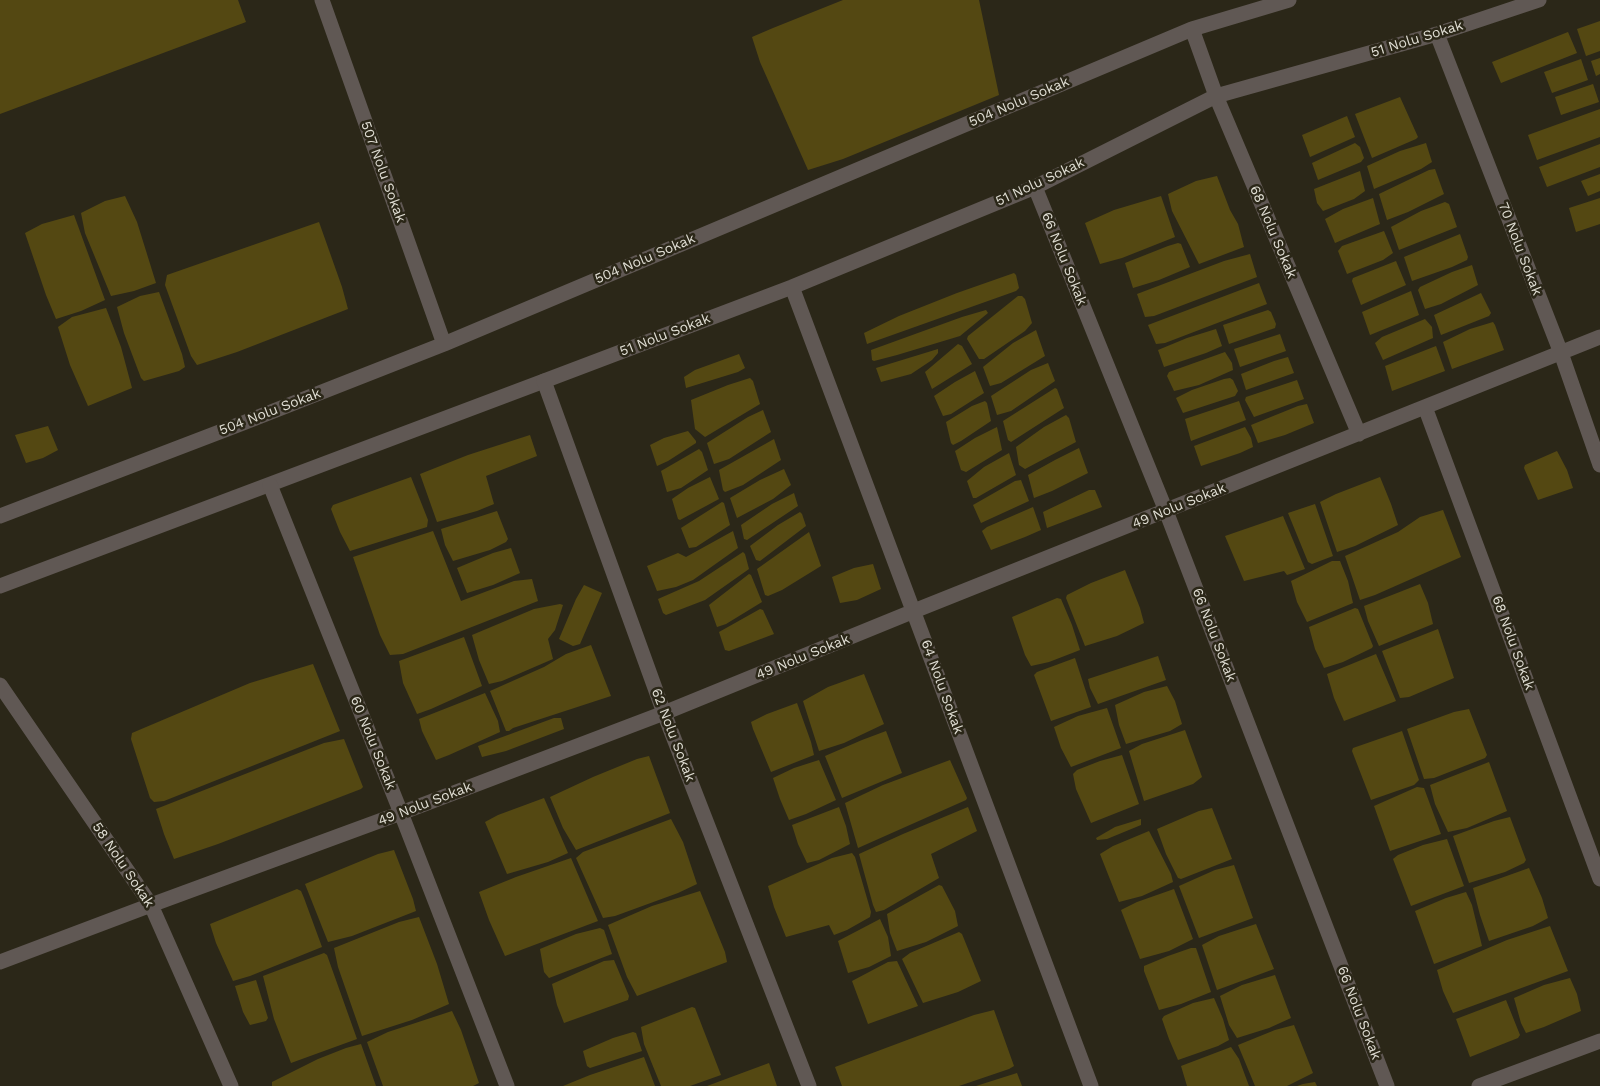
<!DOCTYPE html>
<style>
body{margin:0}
canvas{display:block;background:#2b2718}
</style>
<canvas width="1600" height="1086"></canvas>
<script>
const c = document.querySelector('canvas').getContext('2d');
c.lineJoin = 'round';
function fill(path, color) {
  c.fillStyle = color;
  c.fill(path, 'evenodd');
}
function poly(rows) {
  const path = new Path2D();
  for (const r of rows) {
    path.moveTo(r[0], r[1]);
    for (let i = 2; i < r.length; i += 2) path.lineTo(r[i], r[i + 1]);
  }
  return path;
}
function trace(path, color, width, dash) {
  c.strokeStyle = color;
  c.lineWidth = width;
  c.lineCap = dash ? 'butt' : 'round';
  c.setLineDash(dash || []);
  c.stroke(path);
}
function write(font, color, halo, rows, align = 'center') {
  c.font = font + ' "Work Sans",sans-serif';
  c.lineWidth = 5;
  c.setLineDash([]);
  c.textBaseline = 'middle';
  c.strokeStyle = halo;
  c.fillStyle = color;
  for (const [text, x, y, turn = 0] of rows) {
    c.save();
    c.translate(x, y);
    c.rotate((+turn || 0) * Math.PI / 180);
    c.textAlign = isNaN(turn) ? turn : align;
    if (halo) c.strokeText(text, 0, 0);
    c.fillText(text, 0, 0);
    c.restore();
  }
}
fill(poly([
 [0,0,238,0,246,22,0,114],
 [843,0,979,0,999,95,843,159,808,170,760,62,752,37,773,28],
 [1600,21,1600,51,1586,56,1577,29],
 [1568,32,1577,53,1501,83,1492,62],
 [1600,58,1600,74,1596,76,1591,61],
 [1581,59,1588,80,1552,93,1544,72],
 [1593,84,1599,102,1561,115,1555,97],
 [1400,97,1418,137,1416,139,1372,158,1355,114],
 [1600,109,1600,137,1537,160,1528,135],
 [1347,116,1355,137,1310,157,1302,135],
 [1355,143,1360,147,1364,158,1361,162,1318,180,1312,163],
 [1426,143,1432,162,1421,169,1374,189,1367,166,1400,151],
 [1600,144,1600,167,1547,187,1539,167],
 [1435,169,1444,194,1408,212,1387,220,1379,194,1429,170],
 [1360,171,1365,191,1354,199,1323,211,1317,203,1314,189],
 [1600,174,1600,191,1588,196,1581,181],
 [1217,176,1230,210,1238,224,1244,247,1199,264,1172,211,1168,194,1196,181],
 [125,196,137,222,156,283,134,291,111,296,85,233,81,213,105,201],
 [1161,196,1175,237,1122,258,1100,264,1085,223,1114,210],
 [1373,198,1380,224,1335,243,1325,219,1343,209],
 [1600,198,1600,224,1576,232,1569,208],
 [1445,202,1449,204,1457,227,1399,250,1391,227,1421,211],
 [74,215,105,300,81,311,56,319,46,295,25,233,42,224],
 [319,222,342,287,348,309,237,352,197,365,191,356,165,285,167,275],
 [1384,231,1393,253,1383,260,1347,274,1338,251,1342,246],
 [1460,234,1468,257,1467,260,1452,267,1412,281,1404,257],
 [1178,243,1181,244,1190,267,1159,280,1133,288,1125,263,1168,246],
 [1250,254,1257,277,1154,316,1145,317,1137,294,1224,261],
 [1396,261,1406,285,1361,305,1352,281,1353,278],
 [1472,265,1478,285,1441,304,1425,309,1418,290,1420,287,1452,272],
 [1014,273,1016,275,1019,288,1016,291,867,344,864,333,899,316,957,293],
 [1259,283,1267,304,1165,343,1156,344,1148,325],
 [1411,291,1419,315,1370,335,1362,312],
 [159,292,182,354,185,367,179,371,144,381,141,378,124,333,117,307,140,296],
 [1481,293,1491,313,1489,316,1441,335,1434,315],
 [1018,296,1022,296,1025,299,1032,323,1025,331,984,359,979,359,967,339,968,336],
 [106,308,121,347,132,388,88,406,70,365,58,327,72,317],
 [986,310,988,313,960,336,897,355,874,361,872,360,871,350,962,317],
 [1268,310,1271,312,1276,324,1275,328,1229,344,1223,325],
 [1425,319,1432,327,1433,338,1383,360,1375,343,1382,337],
 [1493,322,1495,325,1504,350,1452,369,1443,342,1470,329],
 [1216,329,1222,346,1206,353,1164,367,1158,350,1187,338],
 [1036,330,1045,356,1001,383,990,386,983,367,1013,343],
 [1280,334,1286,351,1240,367,1234,349],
 [958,344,962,346,972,364,932,389,925,372],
 [1436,346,1445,371,1392,391,1385,366],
 [938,349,938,353,932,360,911,374,881,382,876,368],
 [1225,352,1232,363,1233,370,1199,385,1174,391,1167,376,1169,372],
 [739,354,745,368,738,372,686,388,684,377,695,370],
 [1288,357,1294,373,1246,390,1241,374,1274,361],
 [1048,363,1055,381,1011,411,997,415,991,396,1031,370],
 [975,371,984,393,951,414,943,416,934,396,955,382],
 [750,378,753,381,760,404,705,437,695,429,691,400,728,385],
 [1230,378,1233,380,1238,391,1235,396,1183,413,1176,398,1192,390,1224,379],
 [1297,380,1304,399,1254,417,1245,400,1246,397],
 [1055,388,1057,389,1064,408,1011,442,1008,440,1003,421],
 [985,401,987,403,991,421,961,441,953,445,951,443,946,422,972,406],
 [1239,401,1246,420,1191,441,1185,419],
 [1307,404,1314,423,1285,435,1258,443,1251,425,1298,406],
 [763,410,771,432,729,459,714,464,707,443,748,417],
 [1066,415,1069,418,1076,442,1025,469,1019,465,1016,447,1044,427],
 [48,426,58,450,43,458,26,463,15,435],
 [997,427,1002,450,966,472,961,470,955,451,975,438],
 [1245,427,1251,438,1253,447,1240,453,1201,466,1194,446],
 [688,431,696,441,696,443,668,461,657,466,650,445,664,438],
 [530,435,537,456,486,476,494,504,477,511,437,522,420,474,468,455],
 [774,439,781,460,743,485,725,492,723,490,719,470],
 [1079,448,1088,473,1052,491,1034,498,1028,475,1055,460],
 [699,449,702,452,708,470,681,488,667,492,661,471],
 [1557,451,1567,470,1573,488,1538,500,1524,468,1525,465],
 [1009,453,1016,475,976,498,973,498,967,481,984,467],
 [784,469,791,485,773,499,737,518,730,498,760,480],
 [411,477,428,520,427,527,350,551,340,532,331,509,333,505],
 [710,477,719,499,680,520,678,519,672,499,688,488],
 [1380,477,1391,504,1398,525,1355,546,1337,552,1320,502,1336,494],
 [1021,480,1029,501,981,523,973,505,1015,481],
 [1089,490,1095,490,1102,507,1047,528,1043,512],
 [794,493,798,506,747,540,744,539,741,525,772,504],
 [722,502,724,503,730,525,696,547,689,548,681,528],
 [1315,504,1333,556,1312,564,1308,562,1288,513],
 [1033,507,1041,530,1025,537,991,550,982,531,987,527],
 [1443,510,1461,557,1375,595,1360,600,1345,556,1398,532,1420,517],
 [497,511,508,539,506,542,490,550,453,561,445,545,441,529],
 [800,512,802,514,806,526,760,561,756,560,750,546,778,525],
 [1283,516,1305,569,1287,575,1284,571,1244,581,1225,536],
 [433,531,461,601,514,581,532,579,538,601,403,654,390,655,380,635,353,557],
 [733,531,738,548,693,580,676,587,657,591,647,566,678,553,686,557],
 [809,532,821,566,782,590,768,596,765,595,757,569],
 [511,548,520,573,493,585,467,593,457,568,493,553],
 [743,552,745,554,749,569,705,600,666,615,663,613,658,599,699,581],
 [1332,561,1340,561,1348,581,1353,603,1307,622,1297,602,1291,581],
 [873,564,881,589,857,600,840,603,832,577,854,568],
 [1125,570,1140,608,1144,623,1117,636,1085,646,1066,598,1067,595,1091,583],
 [749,574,751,575,762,602,726,624,717,627,709,605],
 [1420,584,1428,603,1433,624,1379,646,1368,621,1364,606],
 [584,585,602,593,580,644,573,646,559,639,576,599],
 [1057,598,1061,599,1072,625,1080,650,1049,662,1031,666,1025,655,1012,617],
 [560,604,563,605,555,630,548,639,553,659,502,681,489,684,479,660,472,635,534,609],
 [1355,608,1358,609,1373,646,1372,648,1343,662,1324,668,1315,649,1309,627],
 [760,609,763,610,774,634,729,651,725,650,719,632],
 [1438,629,1454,678,1409,697,1400,698,1382,651],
 [464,637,482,686,431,709,417,714,403,683,399,661],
 [591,645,611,696,513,728,509,731,506,731,490,691,544,667,566,654],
 [1376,654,1396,701,1344,721,1334,698,1327,674],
 [1158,656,1166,680,1098,704,1090,688,1088,679],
 [1075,658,1091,707,1051,721,1034,675,1037,672],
 [313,664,340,731,164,801,154,802,150,798,131,739,132,733,250,683],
 [864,674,884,724,844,743,819,751,803,701,828,687],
 [1167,686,1175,701,1182,724,1170,731,1126,744,1119,725,1115,705,1144,692],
 [485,693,498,721,500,732,449,755,436,760,422,731,419,719],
 [797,703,811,742,814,755,771,772,753,729,751,722,767,714],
 [1107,708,1121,748,1071,767,1061,748,1054,727,1078,716],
 [1469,709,1487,755,1485,758,1434,778,1424,779,1407,729,1454,712],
 [554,718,561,718,564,729,506,751,482,757,478,746],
 [1185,730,1202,777,1193,784,1144,801,1129,751,1142,744],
 [886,731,902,773,842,798,825,756,862,740],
 [1402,731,1419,780,1414,785,1371,800,1352,751,1353,748],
 [344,739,363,787,361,789,218,844,174,859,164,834,156,809,324,743],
 [1122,755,1139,804,1091,823,1076,789,1073,774,1077,770,1100,761],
 [649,756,670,813,576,850,563,828,550,797,593,777,637,759],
 [819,760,836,800,806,814,789,820,780,799,773,778,794,768],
 [950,760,967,798,966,800,858,848,845,803,883,785],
 [1489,762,1507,811,1467,828,1448,832,1435,804,1430,785],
 [1417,787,1424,788,1441,834,1390,851,1374,806],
 [544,798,568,853,548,862,507,874,485,822,498,815],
 [839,807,846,826,850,844,819,860,807,863,798,844,792,825],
 [968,807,977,831,931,854,939,878,884,910,876,912,873,905,859,854,903,834],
 [1212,808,1232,859,1181,879,1178,878,1166,854,1157,829,1199,811],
 [1510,817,1526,860,1524,863,1505,872,1469,883,1453,836,1494,821],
 [671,819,683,842,697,884,678,893,615,916,603,918,576,858,583,852],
 [1141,819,1141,825,1107,839,1097,840,1096,838,1115,827],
 [1149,831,1171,874,1173,882,1142,896,1119,902,1100,854,1113,846],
 [1447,839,1464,886,1411,906,1393,859,1398,855,1423,845],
 [394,850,413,899,416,911,352,936,328,942,305,884,378,854],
 [852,853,855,857,871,912,870,917,847,930,834,935,829,925,786,937,774,907,768,886,832,858],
 [571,858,598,921,505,956,489,920,479,892,516,877],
 [1234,865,1253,918,1199,938,1179,886,1215,870],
 [1529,868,1542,898,1548,918,1533,926,1489,941,1480,915,1473,888],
 [939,885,942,886,955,911,958,926,926,942,897,951,890,933,887,914],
 [297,889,301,891,304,898,322,947,250,976,233,981,216,943,210,924],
 [1174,889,1193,939,1169,951,1140,959,1121,910,1137,902],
 [700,891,725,952,727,962,637,996,627,977,608,925,652,906],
 [1466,892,1472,905,1482,946,1434,964,1415,911,1446,898],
 [419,917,437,964,449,1004,412,1020,362,1036,338,967,334,948,399,922],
 [880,919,888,937,891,956,869,967,848,973,838,941],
 [1256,924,1274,969,1217,990,1202,945,1219,936],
 [1550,926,1568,971,1453,1013,1443,991,1437,970,1507,940],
 [600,928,604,930,612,954,549,978,544,972,540,949,576,934],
 [959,932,962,934,981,981,958,992,923,1003,902,959,910,953],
 [1191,948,1196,948,1211,992,1181,1004,1159,1010,1144,971,1144,966,1168,956],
 [324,953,327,955,357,1039,291,1063,274,1019,263,976],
 [614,960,629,996,628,1000,564,1023,557,1005,552,984,604,961],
 [897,961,918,1006,868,1024,852,981,888,962],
 [1275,975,1291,1018,1269,1028,1237,1038,1229,1025,1220,996,1242,985],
 [1570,978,1577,994,1581,1011,1544,1027,1526,1033,1521,1023,1514,998,1544,985],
 [256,980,268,1018,266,1021,250,1025,243,1012,235,986],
 [1214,998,1223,1019,1229,1040,1218,1046,1178,1060,1169,1039,1162,1019,1164,1016,1193,1003],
 [1506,1000,1520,1035,1518,1038,1470,1057,1456,1019],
 [692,1007,695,1008,721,1075,690,1086,661,1086,644,1044,641,1027],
 [994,1010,1014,1066,1009,1069,959,1086,842,1086,835,1067,974,1015],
 [452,1011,461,1030,479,1083,473,1086,383,1086,367,1042,388,1032],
 [1294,1025,1313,1073,1287,1086,1255,1086,1238,1045,1275,1030],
 [633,1032,636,1033,642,1051,590,1068,587,1066,583,1051,613,1038],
 [361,1044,376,1086,272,1086,272,1082,318,1059,346,1048],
 [1231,1047,1239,1059,1249,1086,1187,1086,1181,1066],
 [644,1057,655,1086,563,1086,590,1075],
 [769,1063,777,1086,707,1086],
 [1017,1073,1022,1086,976,1086],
 [1315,1082,1317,1086,1297,1086,1303,1084]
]), '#544812');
trace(poly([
 [0,586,544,381]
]), '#605854', 15);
trace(poly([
 [322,0,444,344],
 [1192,29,1216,96,1359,434],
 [1437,34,1561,353,1600,465],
 [1035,187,1166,511,1387,1086],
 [792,287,1091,1086],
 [1425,407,1600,879],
 [270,485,401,813,507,1086],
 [0,516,243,423,444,344,1192,29,1289,0],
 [0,685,151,905,231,1086],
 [0,962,151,905,401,813,664,713,914,611,1600,337],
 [809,1086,664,713,544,381,792,287,1035,187,1216,96,1437,34,1539,0],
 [1479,1086,1600,1041]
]), '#605854', 15);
write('14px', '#e0ded4', '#2b2718', [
 ["51 Nolu Sokak",1417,39,-17],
 ["504 Nolu Sokak",1019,102,-23],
 ["507 Nolu Sokak",383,172,70],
 ["51 Nolu Sokak",1040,182,-25],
 ["68 Nolu Sokak",1273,232,67],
 ["70 Nolu Sokak",1520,249,69],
 ["504 Nolu Sokak",645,259,-23],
 ["66 Nolu Sokak",1064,259,68],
 ["51 Nolu Sokak",665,335,-21],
 ["504 Nolu Sokak",270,412,-21],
 ["49 Nolu Sokak",1179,506,-22],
 ["66 Nolu Sokak",1214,635,69],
 ["68 Nolu Sokak",1513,643,70],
 ["49 Nolu Sokak",803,657,-22],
 ["64 Nolu Sokak",942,687,70],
 ["62 Nolu Sokak",673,735,69],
 ["60 Nolu Sokak",373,743,68],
 ["49 Nolu Sokak",425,804,-21],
 ["58 Nolu Sokak",123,865,56],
 ["66 Nolu Sokak",1359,1013,69]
]);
</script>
